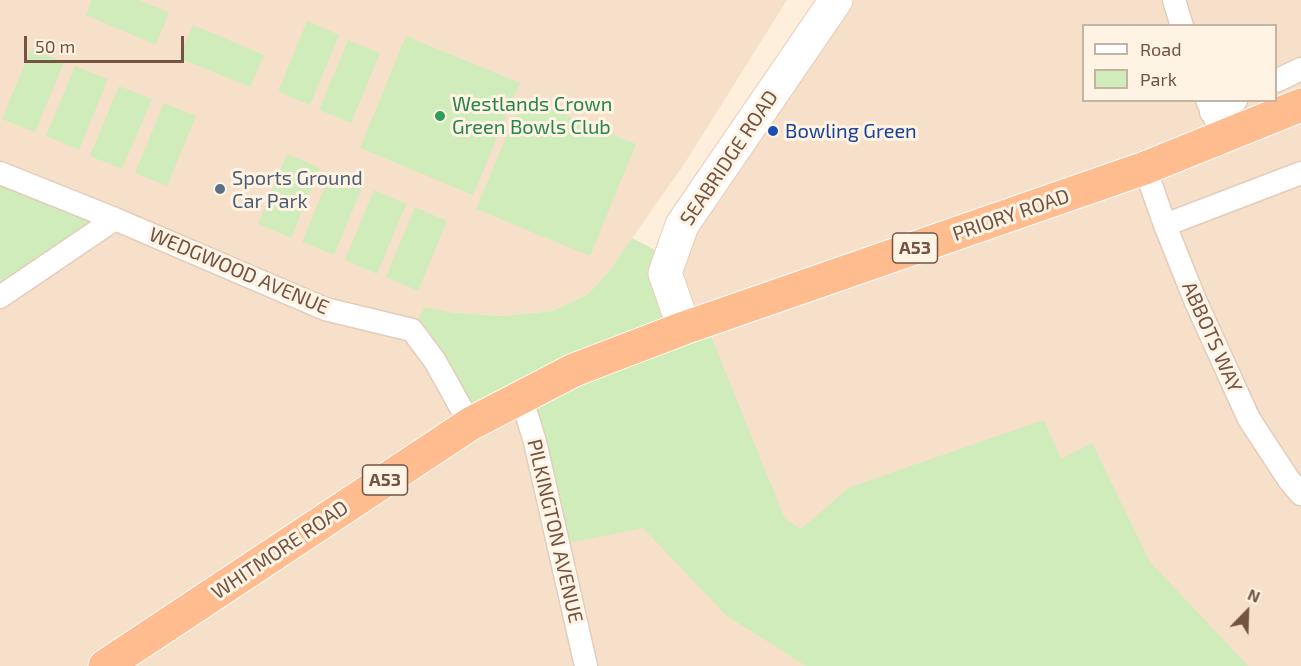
<!DOCTYPE html>
<style>
body{margin:0}
#map{position:relative;width:1301px;height:666px;overflow:hidden;background:#feefdc;font-family:"Exo 2",sans-serif}
canvas{display:block}
.legend{position:absolute;left:1082px;top:24px;width:195px;height:78px;box-sizing:border-box;background:#fff3e4;border:2px solid #c7b3a4;margin:0;padding:8px 10px;list-style:none;font-size:18px;color:#745343}
.legend li{display:flex;align-items:center;gap:12px;height:30px}
.legend b{width:30px;border:2px solid #c7b3a4}
.north{position:absolute;left:1217px;top:582px;width:60px;height:60px;-webkit-text-stroke:4px #fff3e4;paint-order:stroke;rotate:23deg;font-size:16px;font-weight:700;line-height:24px;text-align:center;color:#745343}
.north::after{content:'';display:block;margin:auto;width:21px;height:27px;background:#745343;clip-path:polygon(50% 0,100% 100%,50% 72%,0 100%)}
.scale{position:absolute;left:24px;top:36px;width:160px;height:27px;box-sizing:border-box;border:3px solid #745343;border-top:0;padding-left:8px;font-size:18px;line-height:21px;white-space:nowrap;color:#745343;-webkit-text-stroke:4px #fff3e4;paint-order:stroke}
</style>
<div id="map">
<canvas width="1301" height="666"></canvas>
<ul class="legend">
<li><b style="height:8px;background:#fff"></b>Road</li>
<li><b style="height:16px;background:#d0ecba"></b>Park</li>
</ul>
<div class="north">N</div>
<div class="scale">50 m</div>
</div>
<script>
const c = document.querySelector('canvas').getContext('2d');
c.lineJoin = 'round';
function fill(path, color) {
  c.fillStyle = color;
  c.fill(path, 'evenodd');
}
function poly(rows) {
  const path = new Path2D();
  for (const r of rows) {
    path.moveTo(r[0], r[1]);
    for (let i = 2; i < r.length; i += 2) path.lineTo(r[i], r[i + 1]);
  }
  return path;
}
function trace(path, color, width, dash) {
  c.strokeStyle = color;
  c.lineWidth = width;
  c.lineCap = dash ? 'butt' : 'round';
  c.setLineDash(dash || []);
  c.stroke(path);
}
function write(font, color, halo, rows, align = 'center') {
  c.font = font + ' "Exo 2",sans-serif';
  c.lineWidth = 6;
  c.setLineDash([]);
  c.textBaseline = 'middle';
  c.strokeStyle = halo;
  c.fillStyle = color;
  for (const [text, x, y, turn = 0] of rows) {
    c.save();
    c.translate(x, y);
    c.rotate((+turn || 0) * Math.PI / 180);
    c.textAlign = isNaN(turn) ? turn : align;
    if (halo) c.strokeText(text, 0, 0);
    c.fillText(text, 0, 0);
    c.restore();
  }
}
fill(poly([
 [0,0,787,0,685,163,607,274,588,294,553,311,501,316,449,312,435,361,665,273,837,0,1301,0,1301,666,0,666],
 [1084,26,1276,26,1276,100,1084,100]
]), '#f6e0ca');
fill(poly([
 [92,0,139,0,169,12,156,45,86,15],
 [307,21,339,35,310,105,278,92],
 [193,25,264,55,250,87,179,58],
 [406,36,520,83,473,195,360,148],
 [348,40,380,53,351,123,319,110],
 [31,49,64,62,35,132,2,119],
 [75,66,108,79,79,150,46,136],
 [119,86,152,99,122,169,90,156],
 [523,97,636,144,590,256,476,209],
 [164,103,196,116,167,186,135,173],
 [287,154,320,168,291,238,258,224],
 [331,171,363,185,334,255,302,242],
 [0,173,115,219,0,297],
 [374,190,406,204,377,274,345,260],
 [415,207,447,221,418,291,386,277],
 [632,238,659,252,684,328,470,424,412,330,425,307,449,312,501,316,553,311,588,294,607,274],
 [710,334,785,519,801,529,850,487,1044,420,1061,459,1092,443,1150,562,1248,666,806,666,727,616,643,528,558,545,534,409,541,400]
]), '#d0ecba');
const minor = poly([
 [1174,0,1182,26],
 [1276,81,1301,69],
 [1207,100,1223,136],
 [1211,112,1236,100],
 [1145,168,1165,225,1195,300,1249,419,1289,480,1301,494],
 [0,173,115,219,325,309,412,330,435,361,470,424],
 [1165,225,1301,173],
 [0,297,115,219],
 [521,396,535,442,586,666]
]);
const secondary = poly([
 [684,328,665,273,682,225,836,0]
]);
const trunk = poly([
 [105,666,470,424,574,370,684,328,1145,168,1301,105]
]);
trace(minor, '#e4ccbb', 25);
trace(secondary, '#eacdb7', 35);
trace(trunk, '#fff', 35);
trace(minor, '#fff', 22);
trace(secondary, '#fff', 33);
trace(trunk, '#ffbc8f', 33);
for (const [x, y, r, color] of [
 [440,116,6,"#2e9e5b"],
 [773,131,6,"#1a4fb4"],
 [220,189,6,"#5c6f8a"]
]) {
  const dot = new Path2D();
  dot.arc(x, y, r, 0, 2 * Math.PI);
  c.fillStyle = color;
  c.fill(dot);
  trace(dot, '#fff3e4', 2);
}
for (const [x, y, w] of [
 [915,248,45],
 [385,480,45]
]) {
  const box = new Path2D();
  box.roundRect(x - w / 2, y - 15, w, 30, 4.5);
  c.fillStyle = '#fff3e4';
  c.fill(box);
  trace(box, '#745343', 1.5);
}
write('bold 18px', '#745343', null, [
 ["A53",915,248],
 ["A53",385,480]
]);
write('20px', '#27864d', '#fff3e4', [
 ["Westlands Crown",452,104],
 ["Green Bowls Club",452,127]
], 'left');
write('20px', '#164399', '#fff3e4', [
 ["Bowling Green",785,131]
], 'left');
write('20px', '#745343', '#fff3e4', [
 ["SEABRIDGE ROAD",729,158,-56],
 ["PRIORY ROAD",1011,215,-19],
 ["WEDGWOOD AVENUE",239,271,23],
 ["ABBOTS WAY",1212,337,66],
 ["PILKINGTON AVENUE",555,531,77],
 ["WHITMORE ROAD",280,550,-34]
]);
write('20px', '#4e5e75', '#fff3e4', [
 ["Sports Ground",232,178],
 ["Car Park",232,201]
], 'left');
</script>
